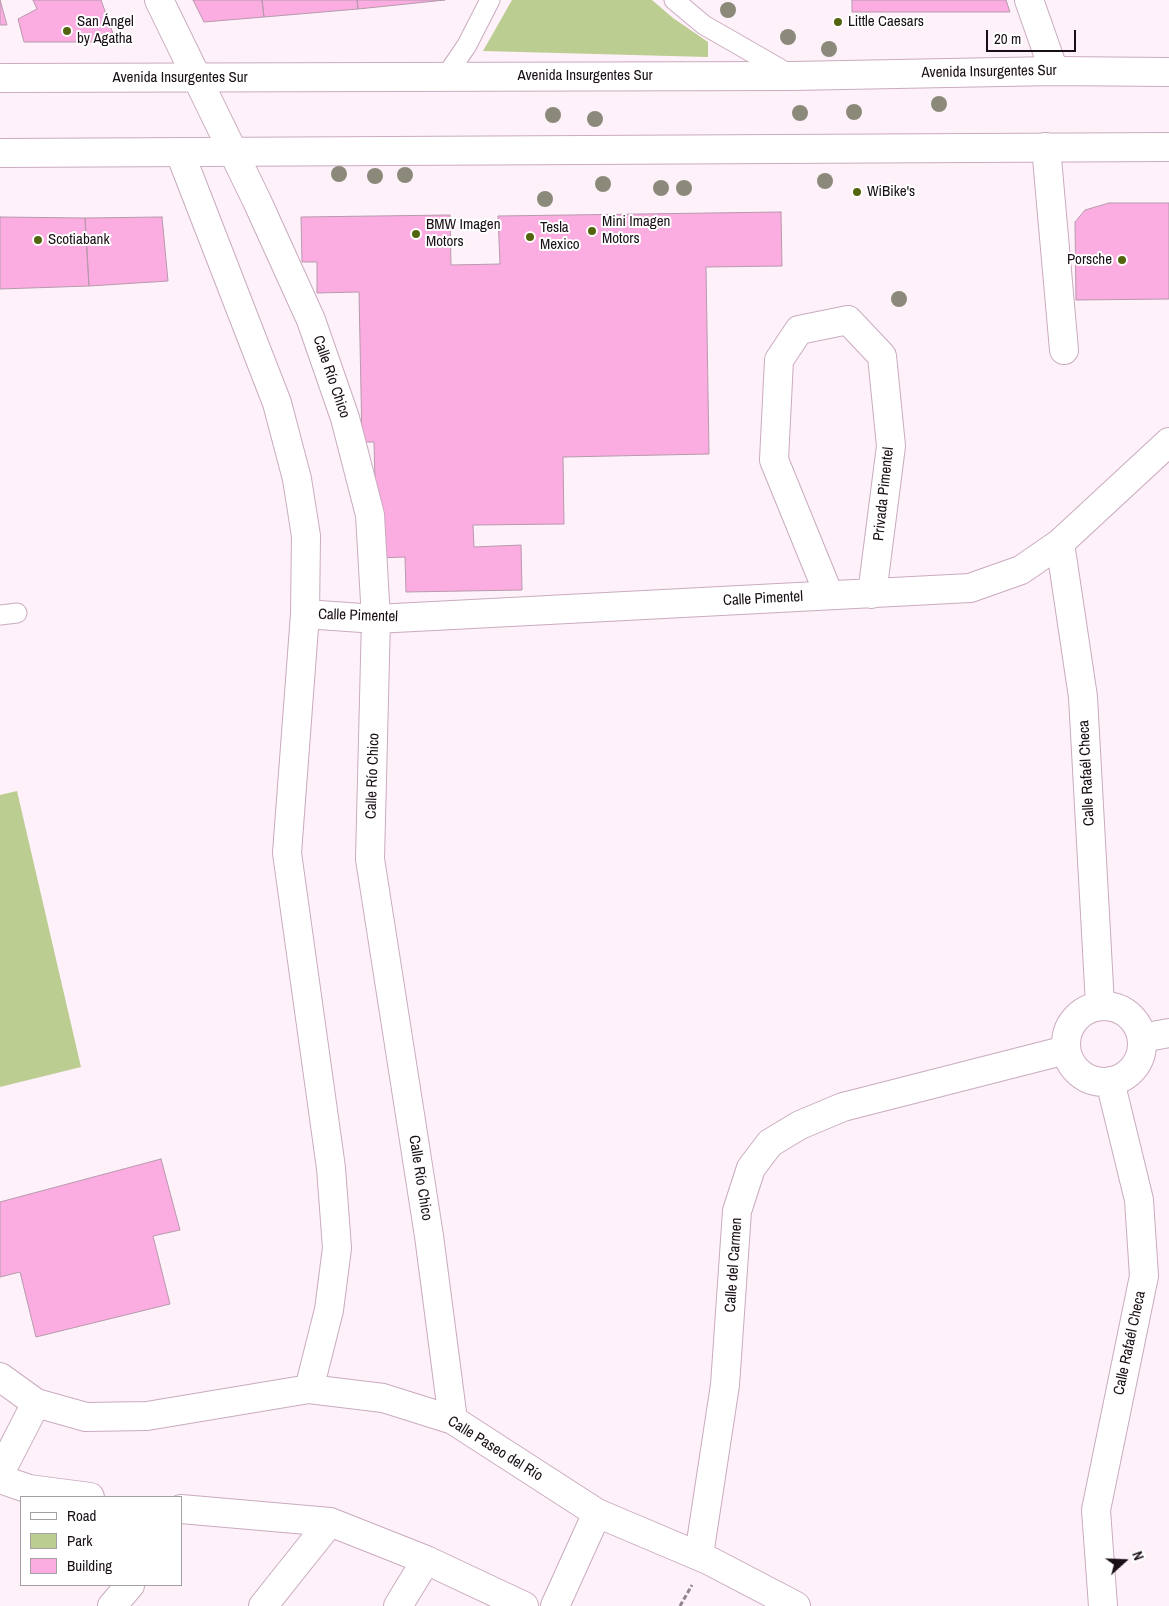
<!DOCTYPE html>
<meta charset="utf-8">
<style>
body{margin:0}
#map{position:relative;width:1169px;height:1606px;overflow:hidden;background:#fef1f9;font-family:"Archivo Narrow",sans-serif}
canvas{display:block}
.legend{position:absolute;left:20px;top:1496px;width:162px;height:90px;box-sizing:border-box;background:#fff;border:1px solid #a39fa2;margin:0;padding:6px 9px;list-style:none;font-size:15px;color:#190f16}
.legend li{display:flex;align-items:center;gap:10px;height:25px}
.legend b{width:25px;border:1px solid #a39fa2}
.north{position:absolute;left:1099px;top:1536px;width:50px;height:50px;-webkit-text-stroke:4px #fff;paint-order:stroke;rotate:70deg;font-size:14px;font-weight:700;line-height:20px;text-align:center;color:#190f16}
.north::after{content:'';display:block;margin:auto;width:18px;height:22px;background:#190f16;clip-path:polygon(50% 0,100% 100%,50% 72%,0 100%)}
.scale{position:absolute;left:986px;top:30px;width:90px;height:22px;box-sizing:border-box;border:2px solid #190f16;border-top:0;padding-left:6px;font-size:15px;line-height:18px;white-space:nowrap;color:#190f16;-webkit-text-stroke:4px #fff;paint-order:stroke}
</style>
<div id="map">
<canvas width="1169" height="1606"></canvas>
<ul class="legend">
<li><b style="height:6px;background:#fff"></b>Road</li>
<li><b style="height:14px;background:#bbcd91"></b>Park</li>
<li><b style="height:14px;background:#fbade2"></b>Building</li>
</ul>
<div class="north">N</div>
<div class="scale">20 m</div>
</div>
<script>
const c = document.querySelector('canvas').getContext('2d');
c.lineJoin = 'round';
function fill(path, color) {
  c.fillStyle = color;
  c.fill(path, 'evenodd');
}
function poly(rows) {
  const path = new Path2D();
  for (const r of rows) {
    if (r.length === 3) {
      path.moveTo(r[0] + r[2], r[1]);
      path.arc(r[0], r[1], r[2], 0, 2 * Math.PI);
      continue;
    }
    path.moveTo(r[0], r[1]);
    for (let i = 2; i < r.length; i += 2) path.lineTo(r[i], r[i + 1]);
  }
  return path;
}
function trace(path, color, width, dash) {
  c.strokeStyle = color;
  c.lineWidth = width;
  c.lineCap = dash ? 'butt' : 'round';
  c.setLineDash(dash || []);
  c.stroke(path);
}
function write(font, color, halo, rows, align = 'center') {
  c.font = font + ' "Archivo Narrow",sans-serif';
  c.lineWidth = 4;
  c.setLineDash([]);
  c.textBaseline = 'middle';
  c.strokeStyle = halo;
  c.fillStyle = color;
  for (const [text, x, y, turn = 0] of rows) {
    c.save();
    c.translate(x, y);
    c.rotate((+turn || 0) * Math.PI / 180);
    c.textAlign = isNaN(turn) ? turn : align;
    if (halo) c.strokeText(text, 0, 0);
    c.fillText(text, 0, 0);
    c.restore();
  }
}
fill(poly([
 [512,0,652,0,673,18,708,42,708,57,483,51],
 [17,791,81,1067,0,1087,0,795]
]), '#bbcd91');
const building = poly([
 [0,0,7,25,0,25,0,0],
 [33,0,101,0,116,42,24,42,18,19,37,9,33,0],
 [193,0,262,0,264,17,204,22,193,0],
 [262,0,357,0,358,9,264,17,262,0],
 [357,0,445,0,358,9,357,0],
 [852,0,1006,0,1010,12,852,12,852,0],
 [1109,203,1169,203,1169,299,1076,300,1075,222,1085,210,1109,203],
 [781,212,782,266,706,267,709,454,563,457,564,524,473,525,474,547,521,545,522,590,406,592,405,557,377,558,374,442,362,442,359,292,317,293,317,262,302,262,301,217,450,215,451,265,500,264,498,216,781,212],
 [0,217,85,218,89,286,0,289,0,217],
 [162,217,168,281,89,286,85,218,162,217],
 [161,1159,180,1230,153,1236,170,1304,36,1337,20,1272,0,1277,0,1202,161,1159]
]);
fill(building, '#fbade2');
trace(building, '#b799ac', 1);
const service = poly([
 [674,0,704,25,791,75],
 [446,76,467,45,490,0],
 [0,615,17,613]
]);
const minor = poly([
 [159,0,257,201,311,320,345,418,370,515,376,619,370,859,429,1236,453,1420],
 [1029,0,1054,71],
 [1046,147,1064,350],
 [180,153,277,403,297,479,306,536,305,614,287,853,331,1168,337,1248,329,1310,309,1389],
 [1060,543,1083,697,1100,1005],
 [829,595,774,460,779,360,799,330,848,320,882,356,891,446,872,594],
 [305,614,376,619,970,588,1021,570,1060,543,1169,442],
 [1104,1044,38],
 [1142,1038,1169,1033],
 [0,1377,36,1403,86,1417,147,1416,309,1389,383,1398,453,1420,597,1513,708,1560,796,1606],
 [0,1473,36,1403],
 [0,1479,29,1489,90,1497],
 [181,1509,330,1522,426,1560,524,1606],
 [699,1555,725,1385,737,1211,751,1168,770,1143,800,1125,843,1107,1066,1050],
 [112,1606,130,1585],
 [263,1606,330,1522],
 [398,1606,426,1560],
 [555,1606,597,1513],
 [1103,1606,1096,1510,1144,1276,1139,1200,1110,1081]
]);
const secondary = poly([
 [0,78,792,76,1054,71,1169,72],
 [0,153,1169,147]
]);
trace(service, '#caabbf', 21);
trace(minor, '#caabbf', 30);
trace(secondary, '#caabbf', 30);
trace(poly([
 [680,1606,692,1585]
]), '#91858d', 3, [5, 2.5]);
trace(service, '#fff', 19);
trace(minor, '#fff', 28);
trace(secondary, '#fff', 28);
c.fillStyle = '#8b8a7a';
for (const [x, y] of [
 [728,10],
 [788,37],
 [829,49],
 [939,104],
 [854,112],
 [800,113],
 [553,115],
 [595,119],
 [339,174],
 [405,175],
 [375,176],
 [825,181],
 [603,184],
 [661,188],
 [684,188],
 [545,199],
 [899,299]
]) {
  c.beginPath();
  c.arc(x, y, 8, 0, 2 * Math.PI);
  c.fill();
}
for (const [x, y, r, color] of [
 [838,22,5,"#52640d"],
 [67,31,5,"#52640d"],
 [857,192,5,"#52640d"],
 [592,231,5,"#52640d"],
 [416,234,5,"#52640d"],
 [530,237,5,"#52640d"],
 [38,240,5,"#52640d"],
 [1122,260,5,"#52640d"]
]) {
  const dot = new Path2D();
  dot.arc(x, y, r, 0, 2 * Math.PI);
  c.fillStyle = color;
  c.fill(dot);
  trace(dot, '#fff', 2);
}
write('15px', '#190f16', '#fff', [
 ["San Ángel",77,22],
 ["by Agatha",77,39],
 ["Little Caesars",848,22],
 ["WiBike's",867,192],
 ["Mini Imagen",602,222],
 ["Motors",602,239],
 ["BMW Imagen",426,225],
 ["Motors",426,242],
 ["Tesla",540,228],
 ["Mexico",540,245],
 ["Scotiabank",48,240],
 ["Porsche",1112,260,"right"]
], 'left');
write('15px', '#190f16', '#fff', [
 ["Avenida Insurgentes Sur",989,72,-1],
 ["Avenida Insurgentes Sur",585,76],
 ["Avenida Insurgentes Sur",180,78],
 ["Calle Río Chico",331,377,71],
 ["Privada Pimentel",884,494,-84],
 ["Calle Pimentel",763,599,-3],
 ["Calle Pimentel",358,616,2],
 ["Calle Rafaél Checa",1087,773,-93],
 ["Calle Río Chico",373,776,-88],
 ["Calle Río Chico",420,1178,81],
 ["Calle del Carmen",734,1265,-86],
 ["Calle Rafaél Checa",1130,1343,-78],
 ["Calle Paseo del Río",495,1449,32]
]);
</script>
